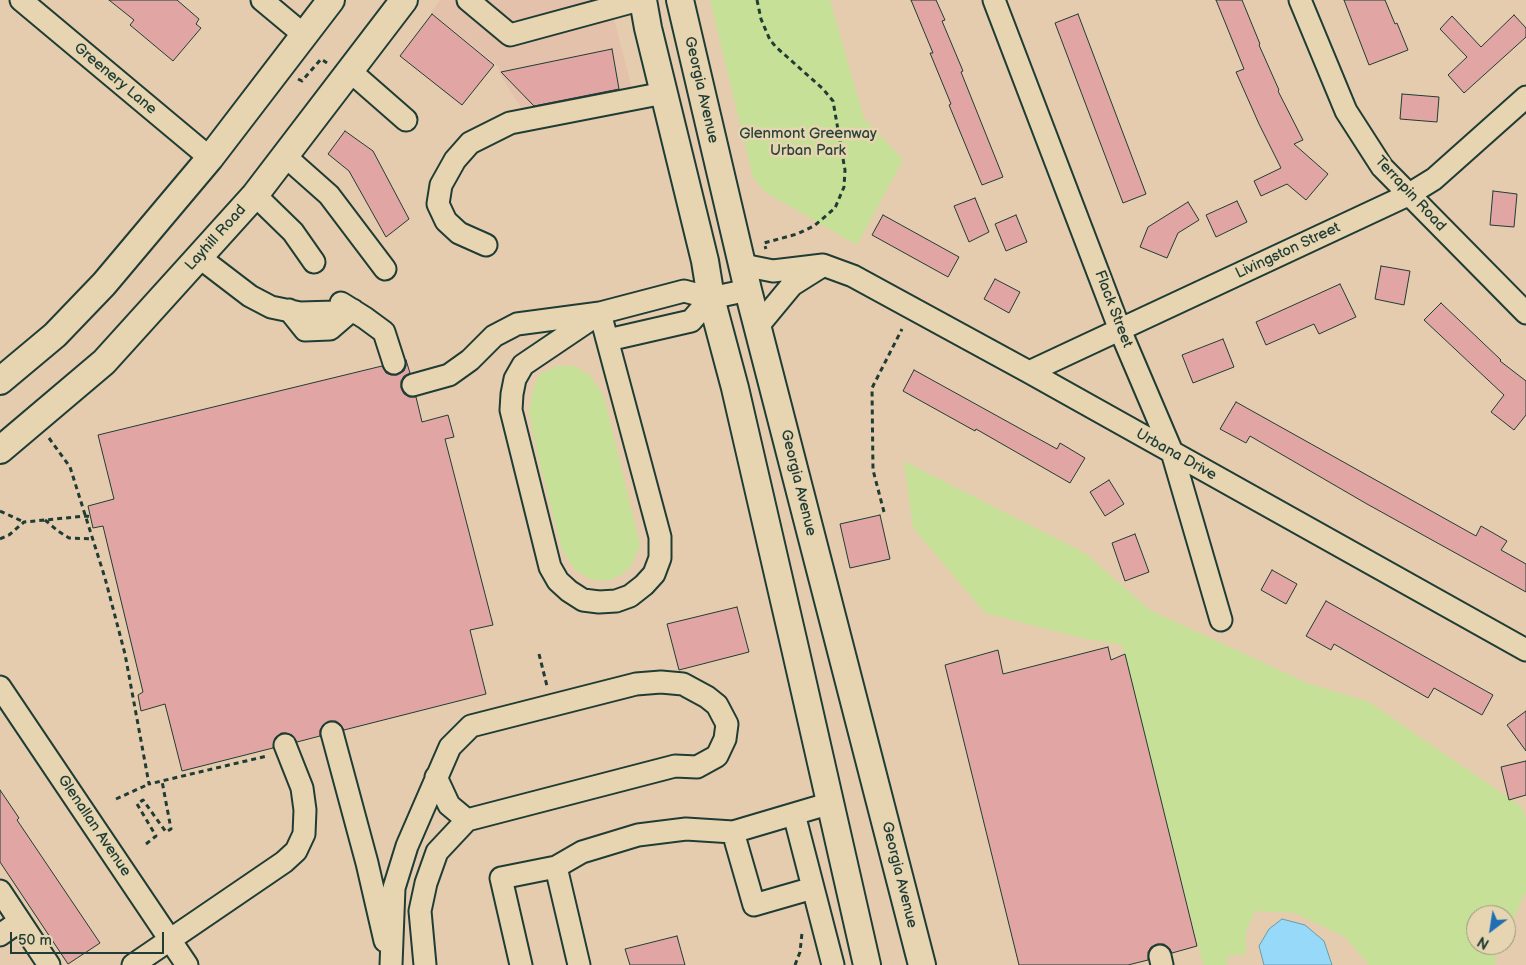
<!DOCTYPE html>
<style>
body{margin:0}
#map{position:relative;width:1526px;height:965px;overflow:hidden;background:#e6ccaf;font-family:"Balsamiq Sans",sans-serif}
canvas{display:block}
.north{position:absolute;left:1466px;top:905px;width:50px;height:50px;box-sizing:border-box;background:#e7d5b2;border:1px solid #979880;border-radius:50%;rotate:211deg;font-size:14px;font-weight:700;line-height:20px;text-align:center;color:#1f3d34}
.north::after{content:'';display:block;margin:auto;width:18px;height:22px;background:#1f6fb2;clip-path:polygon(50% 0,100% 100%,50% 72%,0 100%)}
.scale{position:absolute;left:10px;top:932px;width:154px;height:22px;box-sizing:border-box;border:2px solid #1f3d34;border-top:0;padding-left:6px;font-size:15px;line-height:18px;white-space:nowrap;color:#1f3d34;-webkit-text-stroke:4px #e7d5b2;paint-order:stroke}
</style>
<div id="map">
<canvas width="1526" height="965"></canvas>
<div class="north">N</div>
<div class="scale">50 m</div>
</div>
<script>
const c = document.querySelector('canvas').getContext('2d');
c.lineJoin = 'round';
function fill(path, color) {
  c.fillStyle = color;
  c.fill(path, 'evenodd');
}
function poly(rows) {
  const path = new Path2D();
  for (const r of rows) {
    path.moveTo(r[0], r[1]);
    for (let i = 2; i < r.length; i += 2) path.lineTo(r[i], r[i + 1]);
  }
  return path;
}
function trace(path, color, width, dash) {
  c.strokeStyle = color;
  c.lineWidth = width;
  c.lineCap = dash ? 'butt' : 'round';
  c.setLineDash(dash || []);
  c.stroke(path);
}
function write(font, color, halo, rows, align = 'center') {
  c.font = font + ' "Balsamiq Sans",sans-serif';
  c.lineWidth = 5;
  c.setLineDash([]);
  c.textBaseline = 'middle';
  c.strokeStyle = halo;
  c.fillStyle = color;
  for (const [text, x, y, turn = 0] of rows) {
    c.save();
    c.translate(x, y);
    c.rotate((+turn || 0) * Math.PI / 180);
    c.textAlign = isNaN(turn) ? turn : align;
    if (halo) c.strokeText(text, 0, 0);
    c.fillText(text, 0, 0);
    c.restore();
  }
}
fill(poly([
 [440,0,609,0,633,92,525,114,499,73,499,67,431,12]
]), '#e4c1ab');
fill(poly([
 [710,0,830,0,864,118,903,160,857,245,770,195,763,190,753,177],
 [556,366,574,366,590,375,604,397,640,545,631,566,623,574,608,581,593,580,576,571,562,550,539,460,529,411,533,390,539,375],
 [904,461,1085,553,1150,610,1307,683,1369,702,1522,807,1526,820,1526,891,1506,936,1506,915,1476,915,1476,945,1502,945,1496,957,1495,965,1369,965,1345,937,1295,913,1255,911,1246,932,1246,954,1228,956,1227,965,1203,965,1122,645,1082,638,985,613,913,528]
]), '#c7e097');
const water = poly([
 [1282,919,1305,925,1324,941,1332,965,1264,965,1259,946,1269,929,1282,919]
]);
fill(water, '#97d9f8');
trace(water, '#679baa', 1);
const building = poly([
 [109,0,177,0,199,19,196,24,201,28,173,61,130,25,134,20,109,0],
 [911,0,936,0,945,20,942,21,963,71,961,72,1003,177,982,185,949,105,951,104,930,53,933,53,911,0],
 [1216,0,1242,0,1260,44,1259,45,1279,90,1278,91,1303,140,1294,144,1328,174,1306,200,1287,184,1261,196,1254,181,1281,168,1259,124,1236,72,1244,69,1216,0],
 [1344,0,1385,0,1395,24,1397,23,1408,50,1369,65,1344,0],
 [432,14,494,65,462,105,400,56,432,14],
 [1078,14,1146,194,1123,203,1055,23,1078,14],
 [1514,15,1526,28,1526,37,1464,93,1448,75,1467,57,1440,29,1452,16,1481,47,1514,15],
 [612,49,619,89,534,106,501,72,612,49],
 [1402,94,1439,97,1437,122,1400,119,1402,94],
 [345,131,373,151,409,219,386,237,349,171,328,154,345,131],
 [1493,191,1517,194,1514,227,1490,225,1493,191],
 [975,198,989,232,969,242,954,206,975,198],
 [1237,201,1247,222,1216,237,1206,215,1237,201],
 [1188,202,1199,220,1178,233,1167,258,1140,247,1148,227,1188,202],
 [883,215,959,257,948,277,872,235,883,215],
 [1016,215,1027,242,1006,251,995,224,1016,215],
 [1381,266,1410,271,1404,305,1375,299,1381,266],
 [995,279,1020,292,1009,313,984,299,995,279],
 [1340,284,1356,317,1319,334,1314,324,1266,345,1256,322,1340,284],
 [1441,303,1501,360,1500,361,1526,381,1526,415,1514,430,1491,412,1504,395,1424,320,1441,303],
 [1223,339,1234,367,1193,383,1182,355,1223,339],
 [406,360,410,373,404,376,401,381,401,388,404,394,409,397,416,397,422,422,448,415,454,437,445,439,493,625,470,630,486,694,344,730,340,724,336,721,329,721,323,725,320,730,320,736,297,742,292,735,286,733,281,733,275,738,273,748,182,771,165,704,141,711,138,695,143,692,103,526,93,528,88,506,114,499,98,435,382,366,386,373,391,375,397,375,404,371,406,366,406,360],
 [914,370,1057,449,1060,443,1085,458,1070,483,976,429,975,431,903,391,914,370],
 [1236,402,1476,536,1481,526,1507,541,1501,550,1526,564,1526,592,1367,504,1250,436,1246,443,1220,429,1236,402],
 [1109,480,1124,504,1105,516,1090,492,1109,480],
 [880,515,890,559,850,568,840,524,880,515],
 [1135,534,1149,572,1125,581,1112,543,1135,534],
 [1272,570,1297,584,1286,604,1261,590,1272,570],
 [1326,601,1493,695,1482,715,1434,688,1428,698,1334,644,1331,650,1306,636,1326,601],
 [737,607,749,652,679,670,667,624,737,607],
 [1108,647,1111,660,1125,654,1197,946,1172,953,1169,948,1164,944,1157,944,1151,947,1148,952,1148,960,1128,965,1019,965,945,665,998,650,1003,674,1108,647],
 [1526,711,1526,751,1507,725,1526,711],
 [1526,761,1526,795,1509,800,1501,767,1526,761],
 [0,790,19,818,17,820,100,943,68,964,0,862,0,790],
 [677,936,685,965,630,965,625,949,677,936]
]);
fill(building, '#e1a6a3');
trace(building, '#1f3d34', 1);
const minor = poly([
 [21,0,210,158],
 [262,0,304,35],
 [468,0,510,35,639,0],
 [994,0,1120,330,1172,452,1221,620],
 [1300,0,1346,111,1382,167,1526,313],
 [350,71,406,120],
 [285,156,329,195,385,269],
 [255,195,293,232,314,262],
 [486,245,459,233,446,221,438,204,441,185,455,160,470,143,510,123,664,93],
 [199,257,250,296,271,307,300,313,336,312,353,310],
 [743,265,773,271,823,265,853,276,1029,372,1526,650],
 [341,303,365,318,384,332,394,363],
 [289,310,305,330,330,329,352,310],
 [600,313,660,537,660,558,654,574,644,585,630,596,616,601,599,602,583,600,569,591,558,581,550,567,511,410,512,394,515,379,523,365,600,313],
 [758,326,792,285,819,268],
 [608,340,691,321,711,298],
 [1029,372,1408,195,1434,179,1526,97],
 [413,385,449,375,470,360,494,336,517,324,600,313,684,291,711,298,748,290],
 [0,687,187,965],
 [332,733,367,863,385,941],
 [436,777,449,805,467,820],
 [794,814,833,965],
 [556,867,579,965],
 [813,888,754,905,733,832,831,803],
 [0,891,49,965],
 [0,935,20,921],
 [1160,956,1162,965],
 [133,965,284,862,296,851,304,834,305,810,302,788,285,745],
 [391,965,394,888,407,846,450,747,471,726,636,684,661,682,683,684,707,697,717,705,727,724,725,739,717,756,697,767,675,766,467,820,437,852,426,883,420,911,425,965],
 [521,965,501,878,556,867,582,852,638,835,686,829,733,832]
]);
const major = poly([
 [643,0,648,28,705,261,711,298,735,388,795,648,867,965],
 [680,0,748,290,922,965],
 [0,381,55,335,104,284,210,158,331,0],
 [0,450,104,362,199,257,255,195,404,0]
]);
trace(minor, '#1f3d34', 25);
trace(major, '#1f3d34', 30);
trace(poly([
 [757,0,761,19,770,40,776,47,823,89,833,101,845,170,844,187,835,208,814,226,797,234,764,243,766,249],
 [298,79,302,81,321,59,327,63],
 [49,438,70,467,105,578,125,654,149,784,267,756],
 [0,511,24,522],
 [884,512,873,470,872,388,902,329],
 [45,520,58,531,69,538,93,539],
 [0,539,9,535,24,522,86,516,91,517],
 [539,654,547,686],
 [116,799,149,784],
 [146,844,156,836,137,804,143,800,166,832,171,829,162,781],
 [795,965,800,952,802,933]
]), '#1f3d34', 3, [5, 4]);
trace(minor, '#e7d5b2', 21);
trace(major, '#e7d5b2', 26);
write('15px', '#1f3d34', '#e7d5b2', [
 ["Greenery Lane",115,79,40],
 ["Georgia Avenue",701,90,77],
 ["Terrapin Road",1410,194,47],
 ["Layhill Road",216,238,-48],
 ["Livingston Street",1288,251,-25],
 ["Flack Street",1113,309,69],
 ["Urbana Drive",1176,455,29],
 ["Georgia Avenue",798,483,76],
 ["Glenallan Avenue",94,826,56],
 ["Georgia Avenue",899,875,76]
]);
write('15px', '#274539', '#e7d5b2', [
 ["Glenmont Greenway",808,134],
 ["Urban Park",808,151]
]);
</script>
